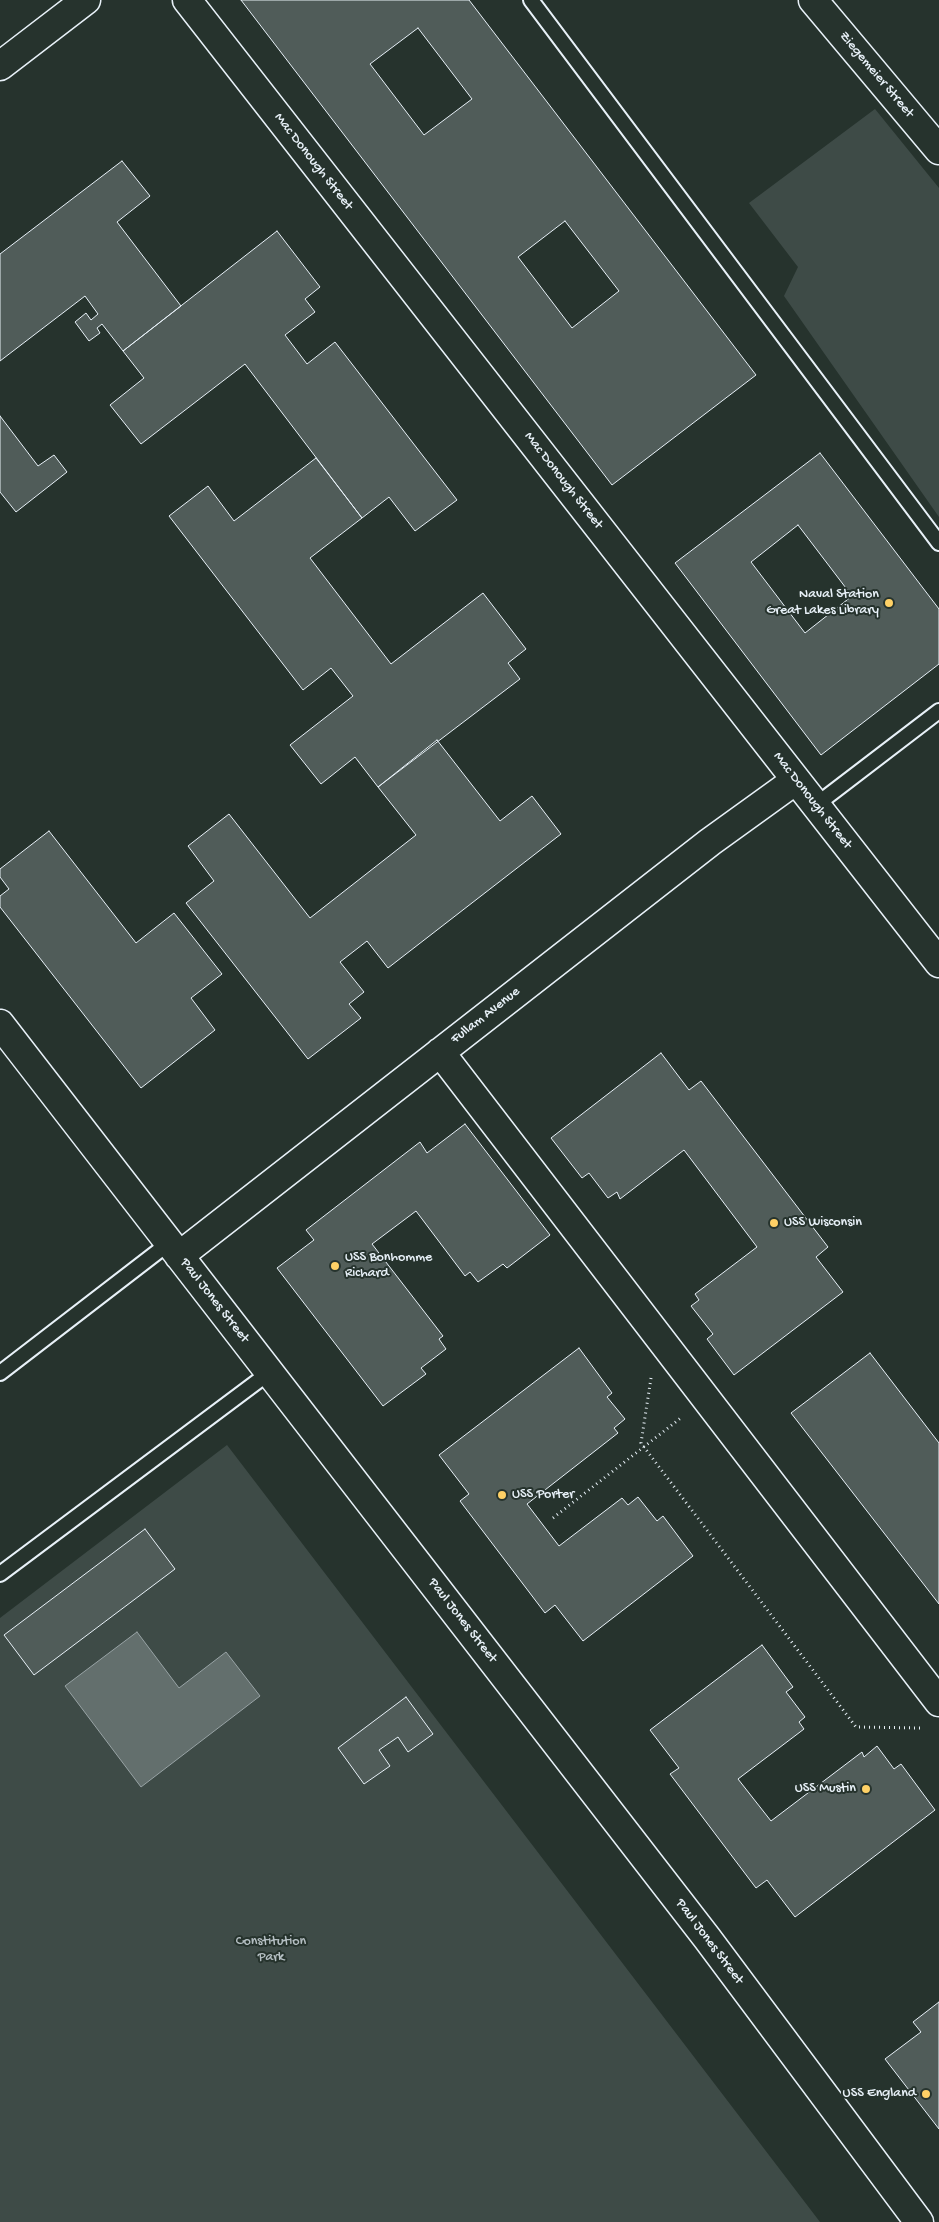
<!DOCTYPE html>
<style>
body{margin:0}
canvas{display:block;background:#26332d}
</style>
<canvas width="939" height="2222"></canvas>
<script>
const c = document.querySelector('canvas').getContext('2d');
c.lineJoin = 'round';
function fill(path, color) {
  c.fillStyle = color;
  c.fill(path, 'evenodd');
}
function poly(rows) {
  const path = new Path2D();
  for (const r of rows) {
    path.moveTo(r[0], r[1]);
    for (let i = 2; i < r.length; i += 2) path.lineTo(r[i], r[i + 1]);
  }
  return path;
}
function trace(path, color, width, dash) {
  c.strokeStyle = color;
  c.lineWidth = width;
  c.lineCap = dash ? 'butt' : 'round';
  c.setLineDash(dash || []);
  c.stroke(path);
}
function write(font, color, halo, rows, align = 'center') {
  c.font = font + ' "Gochi Hand",sans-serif';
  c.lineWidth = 4;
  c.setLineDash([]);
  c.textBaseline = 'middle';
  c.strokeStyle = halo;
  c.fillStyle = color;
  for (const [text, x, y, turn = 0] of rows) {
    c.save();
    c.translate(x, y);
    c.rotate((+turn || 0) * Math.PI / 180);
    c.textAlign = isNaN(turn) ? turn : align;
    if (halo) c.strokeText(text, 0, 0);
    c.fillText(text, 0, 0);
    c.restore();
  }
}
fill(poly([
 [875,109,939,188,939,517,784,296,798,267,749,203],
 [227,1445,820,2222,0,2222,0,1618]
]), '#3e4b47');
const water = poly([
 [137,1632,179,1688,226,1652,260,1696,141,1787,65,1686,137,1632]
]);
fill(water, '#636f6d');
trace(water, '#98a3a5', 1);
const building = poly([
 [241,0,469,0,756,375,612,485,241,0],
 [418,28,472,99,424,135,370,64,418,28],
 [565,221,619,291,572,328,518,257,565,221],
 [122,161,150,196,117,222,181,306,123,351,102,324,97,328,100,333,89,341,75,322,86,313,91,320,98,314,85,296,0,361,0,254,122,161],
 [277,231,320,287,305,299,315,312,285,335,307,364,335,342,457,500,415,531,389,497,362,518,245,364,141,444,110,405,144,378,123,351,277,231],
 [0,416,38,466,54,455,67,472,16,512,0,492,0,416],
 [820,453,939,609,939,664,821,755,675,563,820,453],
 [798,525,852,596,805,633,751,562,798,525],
 [316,458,362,518,310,558,391,664,483,593,526,649,508,663,520,679,378,787,355,757,321,784,290,745,353,696,331,668,303,690,169,516,208,486,234,521,316,458],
 [437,740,500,821,532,796,561,834,388,968,367,941,340,962,364,992,349,1004,361,1018,308,1059,186,903,214,881,188,846,229,814,310,918,416,835,378,787,437,740],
 [49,831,136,943,174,913,222,974,191,998,215,1030,141,1088,0,907,0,896,9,889,0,877,0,869,49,831],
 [661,1053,689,1090,701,1081,828,1247,816,1257,843,1292,734,1375,707,1339,713,1334,691,1306,699,1300,695,1294,757,1247,684,1150,620,1199,617,1192,608,1198,589,1173,582,1178,551,1138,661,1053],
 [465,1124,550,1235,507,1268,503,1264,478,1282,470,1272,465,1276,416,1211,372,1244,443,1336,439,1339,446,1349,421,1368,426,1374,383,1406,277,1268,314,1240,306,1230,420,1142,427,1153,465,1124],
 [579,1348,612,1393,607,1397,625,1419,614,1428,618,1433,527,1504,559,1546,622,1498,628,1505,638,1497,657,1521,663,1516,693,1556,583,1641,555,1605,545,1613,460,1501,469,1494,439,1455,579,1348],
 [870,1353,939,1443,939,1604,791,1413,870,1353],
 [145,1529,175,1569,34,1675,4,1635,145,1529],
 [762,1645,793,1687,786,1692,805,1717,799,1722,804,1729,738,1779,771,1821,862,1752,864,1757,877,1746,894,1769,901,1764,935,1810,795,1917,767,1880,756,1888,670,1774,679,1768,650,1730,762,1645],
 [406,1697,433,1734,408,1752,398,1737,379,1750,390,1766,364,1784,338,1748,406,1697],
 [939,2002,939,2129,885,2059,921,2032,913,2022,939,2002]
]);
fill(building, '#505c59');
trace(building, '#e8f1f8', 1);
const lane = poly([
 [531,0,939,543],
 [816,805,939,711],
 [0,1373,169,1243],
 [0,1574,270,1372]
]);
const street = poly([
 [187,0,939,963],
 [813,0,939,150],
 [0,66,86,0],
 [0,1024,707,1938,919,2222],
 [440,1052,939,1702],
 [179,1256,710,842,796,780]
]);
trace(lane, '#e8f1f8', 18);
trace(street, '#e8f1f8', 31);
trace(poly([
 [651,1378,641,1443,856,1727,921,1728],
 [553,1518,682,1417]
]), '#e8f1f8', 3, [1, 4]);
trace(lane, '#26332d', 14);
trace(street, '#26332d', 28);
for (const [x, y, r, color] of [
 [889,603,5,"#ffd166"],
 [774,1223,5,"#ffd166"],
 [335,1266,5,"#ffd166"],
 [502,1495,5,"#ffd166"],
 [866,1789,5,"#ffd166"],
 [926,2094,5,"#ffd166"]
]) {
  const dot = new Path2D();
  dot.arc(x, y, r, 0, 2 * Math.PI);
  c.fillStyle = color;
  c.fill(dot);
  trace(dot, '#26332d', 2);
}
write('14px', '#e8f1f8', '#26332d', [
 ["Ziegemeier Street",876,75,50],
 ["Mac Donough Street",313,162,52],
 ["Mac Donough Street",563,481,52],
 ["Mac Donough Street",812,801,52],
 ["Fullam Avenue",486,1016,-38],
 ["Paul Jones Street",214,1301,52],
 ["Paul Jones Street",462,1621,52],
 ["Paul Jones Street",709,1942,53]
]);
write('14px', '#e8f1f8', '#26332d', [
 ["Naval Station",879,595],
 ["Great Lakes Library",879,611],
 ["USS Wisconsin",784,1223,"left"],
 ["USS Bonhomme",345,1258,"left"],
 ["Richard",345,1274,"left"],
 ["USS Porter",512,1495,"left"],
 ["USS Mustin",856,1789],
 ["USS England",916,2094]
], 'right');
write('14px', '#b5bfc3', '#26332d', [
 ["Constitution",271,1942],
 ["Park",271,1958]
]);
</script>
